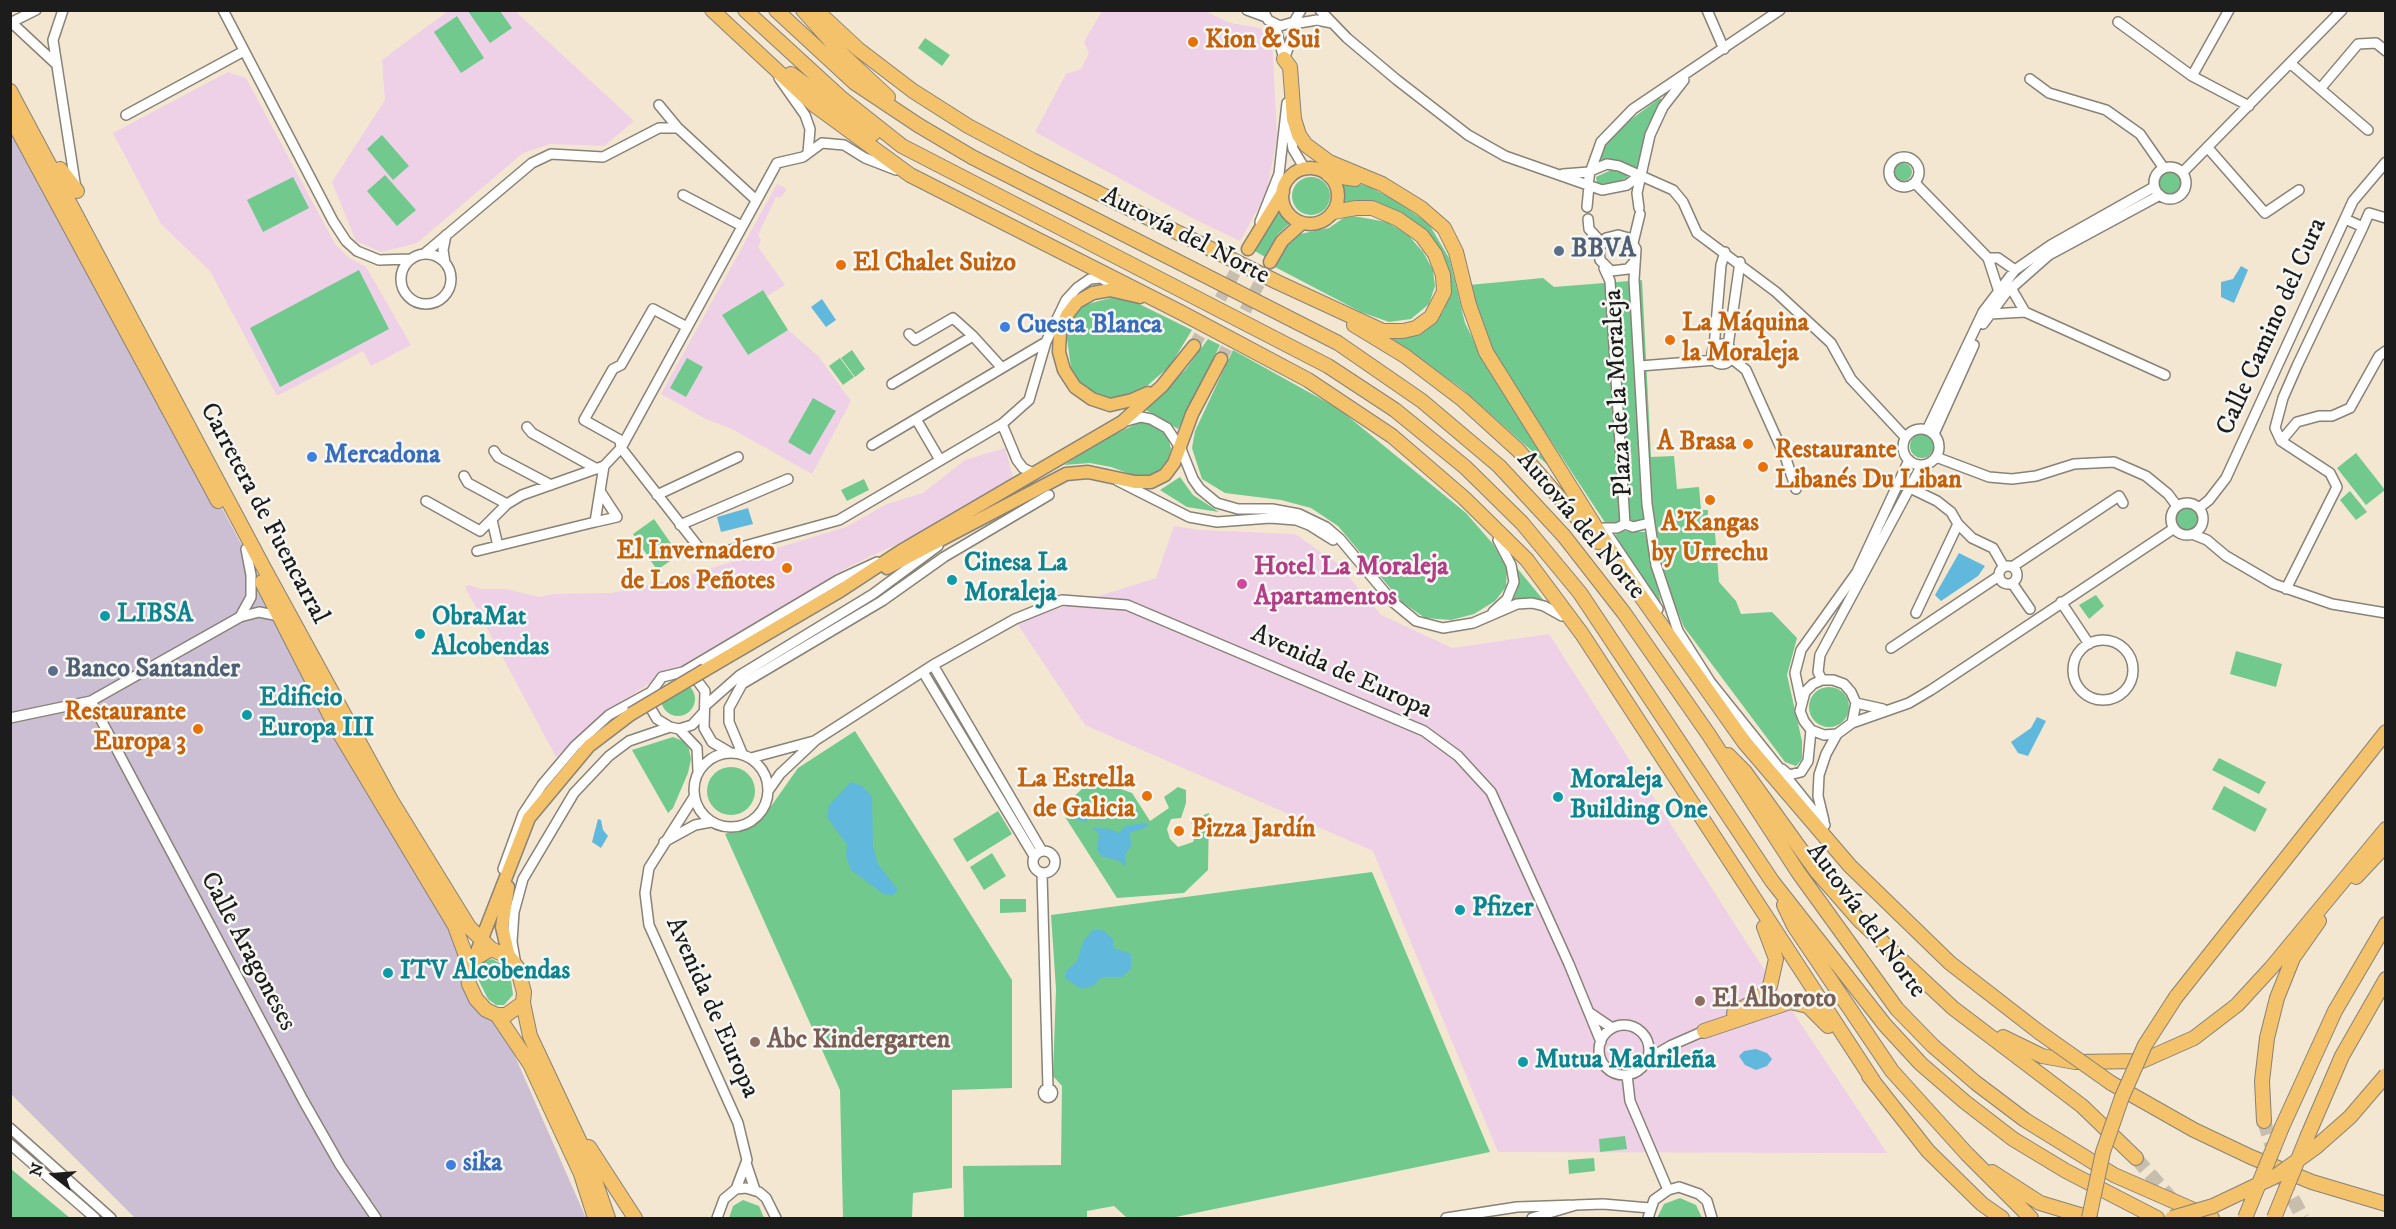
<!DOCTYPE html>
<meta charset="utf-8">
<style>
body{margin:0}
#map{position:relative;width:2396px;height:1229px;overflow:hidden;background:#f3e7d2;font-family:"IM FELL DW Pica",serif}
canvas{display:block}
.frame{position:absolute;inset:0;border:12px solid #1c1c1c;pointer-events:none}
.north{position:absolute;left:24px;top:1145px;width:60px;height:60px;-webkit-text-stroke:4px #f6f6f2;paint-order:stroke;rotate:287deg;font-size:16px;font-weight:700;line-height:24px;text-align:center;color:#1c1c1c}
.north::after{content:'';display:block;margin:auto;width:21px;height:27px;background:#1c1c1c;clip-path:polygon(50% 0,100% 100%,50% 72%,0 100%)}
</style>
<div id="map">
<canvas width="2396" height="1229"></canvas>
<div class="frame"></div>
<div class="north">N</div>
</div>
<script>
const c = document.querySelector('canvas').getContext('2d');
c.lineJoin = 'round';
function fill(path, color) {
  c.fillStyle = color;
  c.fill(path, 'evenodd');
}
function poly(rows) {
  const path = new Path2D();
  for (const r of rows) {
    if (r.length === 3) {
      path.moveTo(r[0] + r[2], r[1]);
      path.arc(r[0], r[1], r[2], 0, 2 * Math.PI);
      continue;
    }
    path.moveTo(r[0], r[1]);
    for (let i = 2; i < r.length; i += 2) path.lineTo(r[i], r[i + 1]);
  }
  return path;
}
function trace(path, color, width, dash) {
  c.strokeStyle = color;
  c.lineWidth = width;
  c.lineCap = dash ? 'butt' : 'round';
  c.setLineDash(dash || []);
  c.stroke(path);
}
function write(font, color, halo, rows, align = 'center') {
  c.font = font + ' "IM FELL DW Pica",serif';
  c.lineWidth = 5;
  c.setLineDash([]);
  c.textBaseline = 'middle';
  c.strokeStyle = halo;
  c.fillStyle = color;
  for (const [text, x, y, turn = 0] of rows) {
    c.save();
    c.translate(x, y);
    c.rotate((+turn || 0) * Math.PI / 180);
    c.textAlign = isNaN(turn) ? turn : align;
    if (halo) c.strokeText(text, 0, 0);
    c.fillText(text, 0, 0);
    c.restore();
  }
}
fill(poly([
 [448,11,515,11,634,121,604,146,550,144,523,153,417,243,381,252,356,241,332,182,385,100,382,60],
 [1102,11,1205,11,1230,23,1260,28,1272,38,1277,138,1266,194,1240,241,1192,218,1035,132,1066,74,1081,69,1089,53,1084,42],
 [228,72,246,78,335,244,349,258,366,267,411,345,371,366,363,351,277,396,210,271,161,224,113,133],
 [777,184,787,189,781,197,776,197,758,235,761,240,758,247,785,285,767,296,762,290,722,315,748,355,788,330,818,356,851,401,812,474,732,429,706,419,661,394],
 [1005,448,1013,478,914,536,850,566,677,670,668,669,655,677,653,681,597,718,556,757,465,587,469,585,480,589,506,589,539,597,554,594,611,593,676,579,846,527,887,504,923,493,965,460],
 [1174,526,1199,530,1295,534,1337,563,1381,615,1452,648,1549,634,1748,945,1887,1153,1498,1152,1373,851,1085,725,1016,622,1156,578]
]), '#eed0e7');
fill(poly([
 [10,114,459,949,467,985,507,1038,586,1218,135,1218,11,1094]
]), '#ccbed3');
fill(poly([
 [468,11,500,11,512,28,490,43],
 [457,16,484,58,461,73,434,32],
 [925,38,950,55,942,66,918,48],
 [1660,98,1662,101,1647,127,1637,168,1616,160,1595,164,1601,147,1614,132],
 [382,135,409,166,393,180,367,149],
 [1903,172,9],
 [1611,170,1627,174,1627,178,1610,184,1597,183,1596,177],
 [2170,182,11],
 [385,175,416,210,397,226,367,191],
 [1311,196,19],
 [293,177,309,208,263,232,247,200],
 [1339,178,1369,187,1395,200,1429,224,1449,258,1465,323,1487,368,1550,467,1461,388,1392,339,1409,337,1432,326,1444,310,1448,294,1418,226,1343,205,1345,194],
 [1278,207,1289,224,1277,235,1265,257,1255,251],
 [1348,215,1387,222,1408,235,1423,252,1433,270,1435,286,1429,304,1411,319,1389,322,1361,312,1275,267,1286,247,1300,234,1329,228],
 [359,270,389,329,280,387,250,328],
 [1543,278,1554,287,1642,280,1651,457,1674,456,1677,489,1699,487,1701,510,1708,510,1707,532,1715,533,1719,582,1736,601,1741,614,1772,612,1797,638,1787,675,1802,741,1802,759,1796,766,1785,762,1684,627,1661,570,1652,519,1606,524,1491,350,1469,285],
 [763,290,788,330,748,355,722,315],
 [1114,297,1129,299,1192,330,1170,366,1148,385,1127,396,1109,398,1087,390,1072,374,1066,332,1073,317,1084,305],
 [1208,339,1220,345,1178,429,1146,410,1186,369],
 [852,350,865,369,855,377,841,358],
 [1233,350,1339,409,1466,513,1493,544,1507,569,1506,587,1495,601,1474,614,1451,620,1425,618,1402,602,1338,526,1311,508,1281,500,1225,493,1202,479,1192,448,1195,431],
 [687,358,703,367,686,397,670,388],
 [840,358,854,377,843,385,829,366],
 [813,398,836,411,810,455,788,442],
 [1138,423,1148,423,1159,428,1168,437,1171,449,1167,462,1158,474,1141,478,1111,467,1090,463,1064,465,1101,441],
 [1922,446,12],
 [2356,453,2385,490,2366,505,2337,468],
 [1180,477,1193,495,1219,512,1187,507,1160,490],
 [864,479,869,490,847,501,841,490],
 [2350,491,2367,512,2356,520,2340,500],
 [2187,519,12],
 [654,519,679,555,657,570,633,534],
 [1623,531,1645,532,1662,607,1615,535],
 [1517,568,1545,602,1512,602,1518,588],
 [2096,595,2104,606,2089,619,2079,605],
 [2236,651,2282,664,2276,687,2230,674],
 [678,699,17],
 [1829,707,20],
 [855,731,1012,980,1012,1088,952,1090,952,1188,913,1193,912,1218,843,1218,840,1090,725,834,762,819,798,768],
 [673,737,683,741,689,749,691,759,688,773,673,808,668,813,632,750],
 [2219,758,2266,782,2259,794,2212,770],
 [731,791,24],
 [1093,779,1132,793,1150,821,1169,808,1164,797,1178,787,1186,790,1186,803,1181,818,1171,819,1167,829,1170,839,1178,847,1193,842,1196,832,1190,820,1209,813,1208,870,1184,893,1117,898,1060,809],
 [2224,786,2267,809,2255,832,2212,809],
 [998,811,1012,834,967,862,953,839],
 [992,853,1006,876,984,890,970,867],
 [1372,872,1490,1152,1171,1218,1127,1218,1114,1206,1087,1211,1087,1218,964,1218,963,1166,1061,1165,1062,1086,1053,1076,1056,989,1051,915],
 [1000,899,1026,899,1026,912,1000,913],
 [492,959,502,964,511,980,513,995,504,1005,496,1005,488,999,476,975,480,963],
 [1625,1136,1627,1149,1600,1152,1599,1139],
 [1594,1158,1595,1171,1569,1174,1568,1160],
 [10,1169,11,1169,70,1218,11,1218],
 [1680,1198,1696,1205,1702,1218,1657,1218,1664,1204],
 [743,1200,759,1206,764,1218,729,1218,733,1206]
]), '#71c98e');
fill(poly([
 [2241,266,2248,270,2234,303,2221,297,2221,282,2233,279],
 [822,299,836,320,826,327,811,307],
 [748,508,753,524,721,532,717,517],
 [1959,553,1985,566,1978,576,1941,601,1935,595],
 [2037,717,2046,721,2028,756,2018,753,2011,742,2031,728],
 [851,782,862,786,872,796,873,846,878,864,898,890,892,896,882,893,851,870,846,856,847,845,827,817,829,805],
 [1067,802,1078,808,1085,807,1089,816,1087,822,1075,819,1066,805],
 [598,819,601,820,603,830,608,836,601,848,592,842],
 [1143,823,1148,824,1147,827,1130,833,1131,846,1125,855,1126,867,1119,861,1101,856,1097,849,1099,834,1092,828,1109,829,1119,833,1126,826],
 [1094,929,1104,931,1113,939,1113,948,1131,954,1131,969,1122,977,1102,977,1093,986,1081,989,1065,978,1066,971,1076,963,1084,940],
 [1756,1049,1767,1053,1772,1059,1767,1066,1756,1070,1745,1065,1739,1056,1744,1051]
]), '#60b8dd');
trace(poly([
 [1194,346,1248,249],
 [1221,359,1270,262]
]), '#c8beae', 12, [12, 6]);
trace(poly([
 [2264,1121,2275,1156],
 [2136,1158,2175,1203],
 [2283,1180,2303,1218]
]), '#c8beae', 14, [14, 7]);
const minor = poly([
 [63,10,53,40,76,189],
 [223,10,333,221,346,241,357,251,379,260,410,259],
 [1247,10,1266,17],
 [1263,10,1268,20,1280,26,1294,22,1301,10],
 [1320,10,1347,38,1397,80,1468,135,1505,156,1602,190,1627,185,1640,175],
 [1707,10,1724,49],
 [2118,22,2192,76,2249,106],
 [10,23,36,10],
 [12,23,55,63],
 [1293,24,1317,20,1332,23],
 [1275,25,1285,63],
 [1285,57,1297,22],
 [2290,63,2368,130],
 [2192,76,2229,10],
 [779,78,805,115,810,129,808,153],
 [2030,79,2049,93,2106,110,2140,134,2163,167],
 [2320,89,2358,44,2376,43,2386,51],
 [659,105,678,128],
 [126,115,244,51],
 [1289,125,1293,149,1305,169],
 [2208,148,2265,213,2299,190],
 [1904,172,15],
 [2170,183,16],
 [896,170,865,158,844,145,822,143,803,157,777,163,621,448,700,549,714,553,730,550,839,520,1002,424,1029,400,1046,342,1066,300,1077,288,1090,279,1101,278,1109,283],
 [1591,170,1601,142,1633,109,1780,10],
 [2183,172,2342,10],
 [1563,174,1589,172],
 [1915,183,1988,258,1998,289],
 [1588,184,1590,171,1607,164,1619,166,1673,190,1683,202,1697,233,1776,292,1831,343,1851,379,1905,437],
 [683,195,742,226],
 [1587,207,1589,186],
 [1639,208,1637,193,1650,135,1663,107,1684,80],
 [1588,219,1589,229,1602,243],
 [1260,222,1279,174,1287,103],
 [2363,227,2369,213,2386,218],
 [1633,243,1640,214],
 [424,254,532,163,551,154,603,157,659,128,678,128,756,200],
 [426,279,25],
 [1988,258,1998,258,2015,270],
 [1635,261,1628,269,1611,271,1600,260,1599,248,1606,238,1618,235,1629,238,1636,249,1634,280,1647,504,1656,565,1678,631,1711,683],
 [445,263,443,250,446,235],
 [1604,268,1610,281,1625,524],
 [2011,288,2025,312,2165,375],
 [1990,314,2025,312],
 [1983,324,2006,293,2049,255,2160,195],
 [909,334,915,340,953,318,973,336],
 [1722,354,10],
 [1728,346,1740,262],
 [1714,348,1721,265,1725,252],
 [1731,358,1746,370,1786,459,1796,489],
 [1640,366,1715,360],
 [892,384,973,336,1002,368],
 [916,419,940,460],
 [1123,422,1141,417,1151,419,1167,428,1181,449,1193,479,1200,489,1217,503,1238,509,1272,509,1299,514,1326,527,1340,539,1393,602,1416,621,1443,628,1473,623,1517,604,1532,603,1544,606,1562,616],
 [1002,424,1017,460,1023,468,1035,474],
 [527,427,532,433,597,469],
 [1921,447,18],
 [1927,430,1983,312,2015,270,2051,245,2154,187],
 [1934,434,1974,345],
 [2281,441,2297,422,2319,416,2332,416,2350,408,2379,356,2386,351],
 [872,445,1046,342],
 [494,451,498,457,551,485],
 [1936,457,1989,477,2012,479,2036,476,2074,464,2114,462,2146,476,2168,494,2177,506],
 [464,476,468,483,507,504],
 [1118,481,1189,517,1217,522,1270,518,1296,520,1309,525,1333,540],
 [1908,487,1937,501,1951,512,1958,524,1972,538,1993,548,2004,567],
 [657,495,738,457],
 [426,501,480,531,507,504,522,495,604,466,621,448,620,440,584,420,613,369,621,365,653,309,687,327],
 [2187,519,16],
 [2199,508,2209,500,2226,478,2353,201,2386,162],
 [492,520,498,546],
 [595,522,617,517,600,491],
 [680,525,788,479],
 [1604,528,1617,528,1625,524,1633,527,1649,523],
 [1604,529,1658,609],
 [2192,534,2207,540,2226,556,2274,584,2332,604,2386,613],
 [477,551,595,522,604,466],
 [2008,575,9],
 [2012,567,2119,496,2123,503],
 [2012,583,2030,609],
 [2286,589,2337,487,2330,473,2281,441,2275,428,2283,398,2297,366,2363,227,2345,219],
 [2061,602,2089,644],
 [1493,612,1507,599,1514,582,1511,565,1498,540],
 [1916,613,1958,524],
 [240,617,251,597,251,575,246,549],
 [2103,670,30],
 [1891,648,1999,576],
 [933,665,1042,851],
 [683,672,838,580,877,562],
 [923,672,1034,856],
 [1708,679,1825,825],
 [1822,680,1818,672,1820,655,1922,465],
 [651,696,650,707,657,719,670,727],
 [91,701,303,1100,340,1165,376,1218],
 [1801,701,1795,673,1801,650,1857,572,1909,460],
 [1856,703,1883,709],
 [706,705,740,675,873,594,938,546],
 [10,718,91,701,240,617,259,612,279,616],
 [1852,723,1909,703,1931,690,2173,529],
 [679,729,697,748,698,771],
 [742,753,729,722,729,708,742,684,882,601,944,557,1049,495],
 [731,790,37],
 [751,758,814,741],
 [1782,769,1789,775,1801,772,1808,761,1811,730],
 [768,791,780,774,816,740,933,665,1015,619,1062,600,1127,605,1424,731,1458,756,1491,792,1569,964,1601,1042],
 [694,797,649,868,645,893,649,925,738,1123,747,1160,736,1189],
 [1824,821,1818,796,1819,775,1826,754,1837,734,1852,723,1856,703,1851,692,1844,684,1833,680,1822,680,1813,684,1805,692,1800,711,1804,721,1811,730,1824,735,1837,734],
 [664,842,695,825,711,822],
 [1044,862,11],
 [503,869,523,814,542,785,575,746,609,715,651,692,662,677,683,672,696,679,705,691,704,728,712,742,729,752],
 [1042,874,1048,1088],
 [516,965,512,942,514,912,523,879,574,793,609,756,629,741,670,727,679,729,692,725,703,713],
 [1590,1013,1612,1028],
 [1624,1050,25],
 [1648,1059,1672,1045,1704,1031],
 [1627,1075,1630,1101,1668,1190],
 [1048,1093,4.5],
 [10,1128,111,1218],
 [10,1144,95,1218],
 [746,1163,755,1190],
 [717,1218,724,1199,736,1189,746,1188,759,1192,766,1198,776,1218],
 [1446,1218,1517,1207,1576,1205],
 [1532,1218,1576,1205,1603,1204,1650,1208],
 [1648,1218,1654,1200,1668,1190,1679,1187,1699,1194,1707,1201,1712,1218]
]);
const major = poly([
 [1310,196,28],
 [1248,249,1283,192],
 [1270,262,1282,241,1302,223],
 [1140,297,1110,290,1093,293,1077,302,1067,315,1060,332,1059,352,1064,370,1075,387,1092,399,1110,405,1132,400,1148,393],
 [887,568,1066,474,1088,472,1135,482,1151,482,1165,475,1174,463,1192,414,1221,359],
 [705,670,840,591,901,551,1122,422,1162,386,1194,346],
 [508,887,502,927,509,957],
 [474,959,529,818,589,746,631,714]
]);
const highway = poly([
 [712,10,813,104,910,175,1182,313,1308,380,1392,436,1464,498,1527,560,1582,634,1874,1082],
 [745,10,840,97,902,146,1328,366,1395,410,1465,467,1522,523,1580,593,1772,881,1885,1025,1921,1064,1965,1102,2013,1139,2066,1171,2157,1218],
 [776,10,855,83,918,125,972,157,1338,343,1422,401,1499,466,1564,536,1624,613,1709,735,1798,872,1897,1009,1933,1046,1976,1083,2025,1120,2114,1175,2212,1218],
 [803,10,845,57,888,97],
 [816,10,858,49,913,91,968,126,1032,160,1277,282,1383,331,1403,331,1416,328,1431,317,1444,292,1443,275,1435,254,1422,236,1398,219,1372,208,1356,208,1334,212],
 [1284,59,1290,67,1294,119,1299,135,1306,145,1329,162,1382,184,1421,208,1444,228,1456,252,1469,305,1486,352,1623,571,1744,742,1850,866,1950,963,2039,1032],
 [791,74,873,134],
 [10,91,265,570,392,802,469,927,491,949],
 [10,116,218,501],
 [60,169,77,191],
 [1329,175,1355,179],
 [1354,325,1405,356,1463,400,1518,450,1598,542],
 [262,582,337,729,455,926,470,967],
 [1728,755,1745,772,1817,872,1860,921,1953,1008,2082,1106,2136,1158],
 [2356,877,2386,845],
 [1784,905,1794,926,1892,1071,1967,1154,2031,1218],
 [491,949,509,957,517,967,524,992,523,1003,506,1015,497,1015,486,1010,476,999,469,984,468,974,474,959,491,949],
 [2176,997,2386,732],
 [523,1003,530,1036,586,1155,608,1218],
 [1734,1013,1760,998,1770,986,1776,959,1764,927],
 [497,1015,530,1064,581,1174,595,1218],
 [1704,1031,1790,1002,1808,1006,1828,1026],
 [2003,1037,2042,1056,2075,1062,2142,1061,2194,1038,2237,1005,2271,968,2386,829],
 [1869,1076,1928,1151,1982,1204,2002,1218],
 [2111,1083,2194,1130,2251,1157,2312,1182,2386,1204],
 [2264,1121,2262,1081,2267,1038,2277,998,2293,958,2319,921],
 [2282,1127,2335,1011,2386,924],
 [2308,1135,2342,1056,2386,979],
 [589,1147,635,1218],
 [1992,1172,2040,1203,2090,1218]
]);
trace(minor, '#888277', 12);
trace(major, '#888277', 15);
trace(highway, '#888277', 16);
trace(minor, '#fff', 9);
trace(major, '#f3c26a', 12);
trace(highway, '#f3c26a', 14);
const majorBridge = poly([
 [631,714,705,670]
]);
const highwayBridge = poly([
 [2039,1032,2111,1083],
 [2089,1218,2103,1152,2122,1097,2145,1045,2176,997],
 [2172,1218,2213,1206,2276,1176,2316,1147,2350,1117,2386,1075],
 [2245,1218,2282,1127],
 [2274,1218,2308,1135]
]);
trace(majorBridge, '#888277', 15, []);
trace(highwayBridge, '#888277', 16, []);
trace(majorBridge, '#f3c26a', 12);
trace(highwayBridge, '#f3c26a', 14);
for (const [x, y, r, color] of [
 [1193,42,6,"#e8710a"],
 [1559,251,6,"#5c6f8a"],
 [841,265,6,"#e8710a"],
 [1005,327,6,"#3f7fe0"],
 [1670,340,6,"#e8710a"],
 [1748,444,6,"#e8710a"],
 [312,457,6,"#3f7fe0"],
 [1763,467,6,"#e8710a"],
 [1710,500,6,"#e8710a"],
 [787,568,6,"#e8710a"],
 [952,580,6,"#0f9aa8"],
 [1242,584,6,"#d1479c"],
 [105,616,6,"#0f9aa8"],
 [420,634,6,"#0f9aa8"],
 [53,671,6,"#5c6f8a"],
 [247,715,6,"#0f9aa8"],
 [198,729,6,"#e8710a"],
 [1147,796,6,"#e8710a"],
 [1558,797,6,"#0f9aa8"],
 [1179,831,6,"#e8710a"],
 [1460,910,6,"#0f9aa8"],
 [388,973,6,"#0f9aa8"],
 [1700,1001,6,"#8d6e63"],
 [755,1042,6,"#8d6e63"],
 [1523,1062,6,"#0f9aa8"],
 [451,1165,6,"#3f7fe0"]
]) {
  const dot = new Path2D();
  dot.arc(x, y, r, 0, 2 * Math.PI);
  c.fillStyle = color;
  c.fill(dot);
  trace(dot, '#f6f6f2', 2);
}
write('bold 26px', '#c56008', '#f6f6f2', [
 ["Kion & Sui",1205,42],
 ["El Chalet Suizo",853,265],
 ["La Máquina",1682,325],
 ["la Moraleja",1682,355],
 ["A Brasa",1736,444,"right"],
 ["Restaurante",1775,452],
 ["Libanés Du Liban",1775,482],
 ["A'Kangas",1710,525,"center"],
 ["by Urrechu",1710,555,"center"],
 ["El Invernadero",775,553,"right"],
 ["de Los Peñotes",775,583,"right"],
 ["Restaurante",186,714,"right"],
 ["Europa 3",186,744,"right"],
 ["La Estrella",1135,781,"right"],
 ["de Galicia",1135,811,"right"],
 ["Pizza Jardín",1191,831]
], 'left');
write('26px', '#1c1c1c', '#f6f6f2', [
 ["Autovía del Norte",1185,237,27],
 ["Calle Camino del Cura",2273,327,-66],
 ["Plaza de la Moraleja",1620,393,-93],
 ["Carretera de Fuencarral",263,514,62],
 ["Autovía del Norte",1580,526,50],
 ["Avenida de Europa",1341,673,24],
 ["Autovía del Norte",1865,921,54],
 ["Calle Aragoneses",247,952,62],
 ["Avenida de Europa",711,1008,66]
]);
write('bold 26px', '#4e5e75', '#f6f6f2', [
 ["BBVA",1571,251],
 ["Banco Santander",65,671]
], 'left');
write('bold 26px', '#366cbe', '#f6f6f2', [
 ["Cuesta Blanca",1017,327],
 ["Mercadona",324,457],
 ["sika",463,1165]
], 'left');
write('bold 26px', '#0d838f', '#f6f6f2', [
 ["Cinesa La",964,565],
 ["Moraleja",964,595],
 ["LIBSA",117,616],
 ["ObraMat",432,619],
 ["Alcobendas",432,649],
 ["Edificio",259,700],
 ["Europa III",259,730],
 ["Moraleja",1570,782],
 ["Building One",1570,812],
 ["Pfizer",1472,910],
 ["ITV Alcobendas",400,973],
 ["Mutua Madrileña",1535,1062]
], 'left');
write('bold 26px', '#b23c85', '#f6f6f2', [
 ["Hotel La Moraleja",1254,569],
 ["Apartamentos",1254,599]
], 'left');
write('bold 26px', '#785e54', '#f6f6f2', [
 ["El Alboroto",1712,1001],
 ["Abc Kindergarten",767,1042]
], 'left');
</script>
